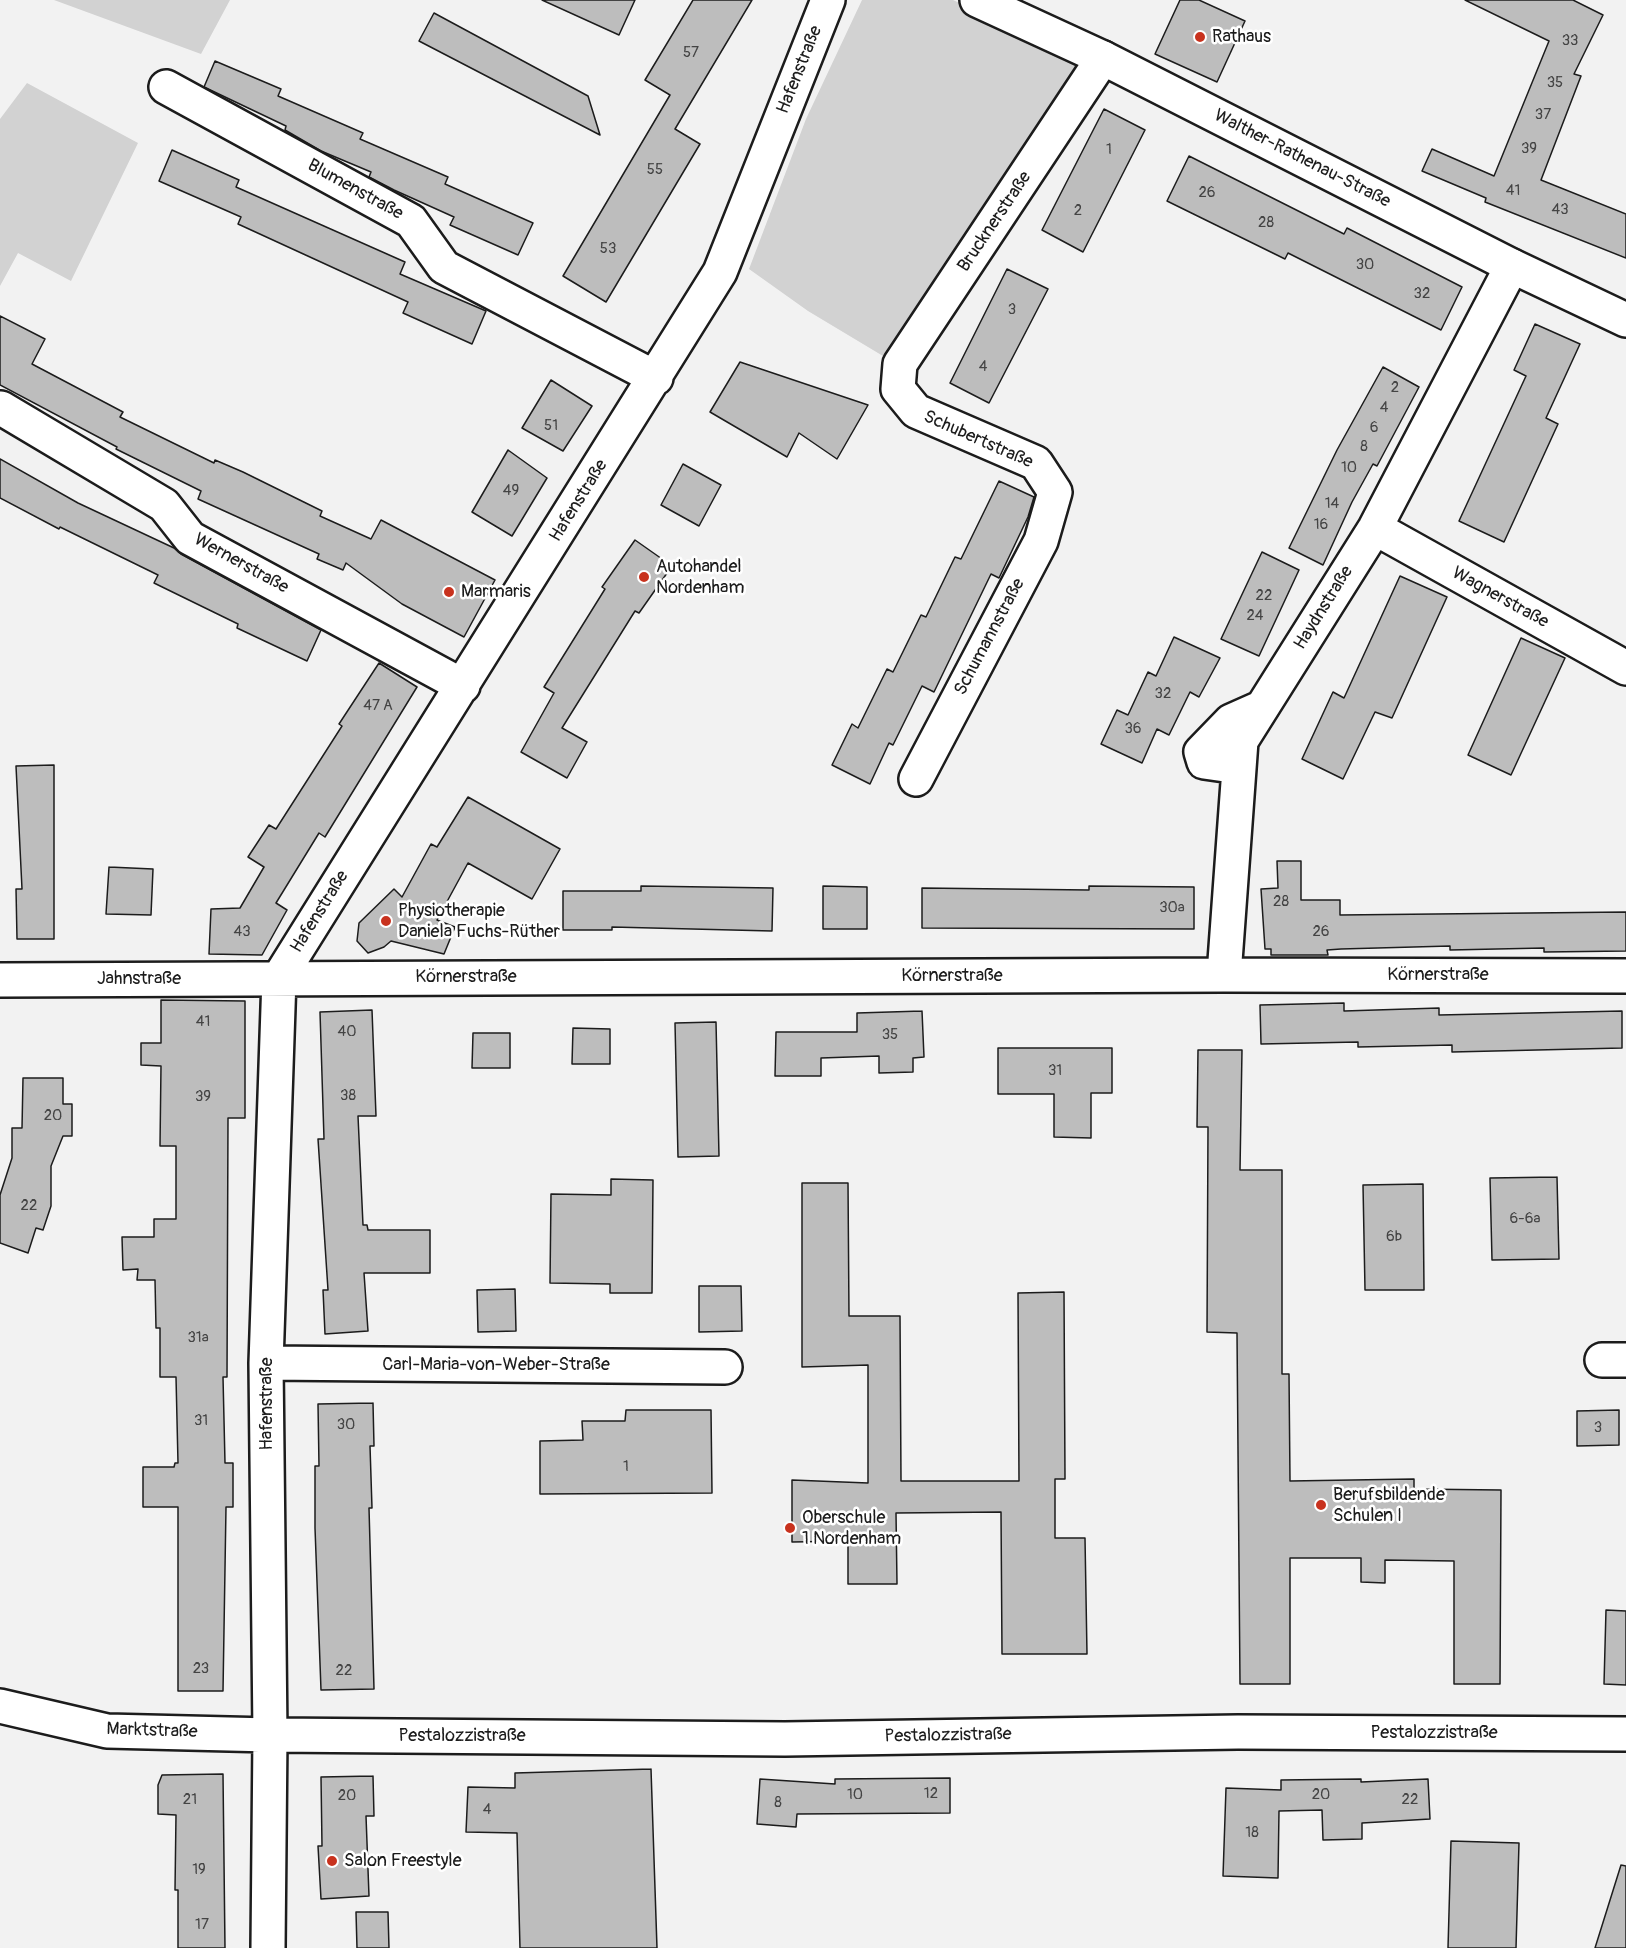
<!DOCTYPE html>
<meta charset="utf-8">
<style>
body{margin:0}
canvas{display:block;background:#f2f2f2}
</style>
<canvas width="1626" height="1948"></canvas>
<script>
const c = document.querySelector('canvas').getContext('2d');
c.lineJoin = 'round';
function fill(path, color) {
  c.fillStyle = color;
  c.fill(path, 'evenodd');
}
function poly(rows) {
  const path = new Path2D();
  for (const r of rows) {
    path.moveTo(r[0], r[1]);
    for (let i = 2; i < r.length; i += 2) path.lineTo(r[i], r[i + 1]);
  }
  return path;
}
function trace(path, color, width, dash) {
  c.strokeStyle = color;
  c.lineWidth = width;
  c.lineCap = dash ? 'butt' : 'round';
  c.setLineDash(dash || []);
  c.stroke(path);
}
function write(font, color, halo, rows, align = 'center') {
  c.font = font + ' Pangolin,sans-serif';
  c.lineWidth = 5;
  c.setLineDash([]);
  c.textBaseline = 'middle';
  c.strokeStyle = halo;
  c.fillStyle = color;
  for (const [text, x, y, turn = 0] of rows) {
    c.save();
    c.translate(x, y);
    c.rotate((+turn || 0) * Math.PI / 180);
    c.textAlign = isNaN(turn) ? turn : align;
    if (halo) c.strokeText(text, 0, 0);
    c.fillText(text, 0, 0);
    c.restore();
  }
}
fill(poly([
 [54,0,230,0,201,54],
 [862,0,953,0,1093,64,898,365,808,311,749,269,806,119],
 [27,83,138,143,71,281,18,253,0,286,0,119]
]), '#d2d2d2');
const building = poly([
 [542,0,635,0,619,35,542,0],
 [693,0,752,0,675,129,700,144,606,302,563,276,670,95,645,80,693,0],
 [1180,0,1199,0,1245,21,1217,82,1155,54,1180,0],
 [1465,0,1573,0,1603,15,1574,74,1581,76,1541,180,1626,214,1626,258,1485,202,1486,198,1422,171,1432,149,1494,176,1549,41,1465,0],
 [434,13,588,96,600,135,419,41,434,13],
 [215,61,281,89,278,96,363,133,360,139,448,177,445,184,533,223,518,255,450,225,454,217,394,190,369,177,371,172,321,151,285,130,286,126,204,87,215,61],
 [1104,109,1145,130,1083,252,1042,230,1104,109],
 [172,150,239,180,236,187,405,262,400,274,486,311,472,344,403,313,408,302,238,224,241,217,159,181,172,150],
 [1189,156,1344,234,1347,228,1462,287,1441,330,1288,253,1285,259,1167,201,1189,156],
 [1007,269,1048,289,989,403,950,383,1007,269],
 [0,316,45,339,32,364,123,412,120,417,214,463,215,460,243,472,322,511,320,516,371,539,381,520,495,580,464,637,402,604,346,563,343,570,317,559,319,554,198,499,201,491,116,449,117,447,0,385,0,316],
 [1535,324,1580,344,1546,418,1558,424,1504,542,1459,521,1526,376,1514,370,1535,324],
 [740,362,868,405,837,459,799,433,787,457,710,412,740,362],
 [1383,367,1419,387,1377,466,1373,464,1352,502,1323,565,1289,548,1337,450,1383,367],
 [551,380,592,406,563,451,522,428,551,380],
 [508,450,547,478,512,536,472,512,508,450],
 [0,459,78,503,174,548,181,554,321,630,307,661,237,628,238,624,154,583,158,575,60,527,59,529,0,498,0,459],
 [683,464,721,485,699,526,661,505,683,464],
 [999,481,1034,497,1028,517,999,578,991,574,934,692,922,686,893,745,889,743,870,784,832,765,852,724,858,728,887,669,893,672,921,615,926,617,955,557,961,559,999,481],
 [635,540,672,566,639,613,635,611,562,728,587,742,567,778,521,752,554,693,544,687,605,589,602,587,635,540],
 [1262,552,1299,570,1259,656,1221,639,1262,552],
 [1400,576,1447,597,1392,718,1375,712,1343,779,1302,759,1333,692,1344,698,1400,576],
 [1174,637,1220,658,1199,697,1190,692,1169,735,1157,729,1142,763,1101,744,1117,710,1128,715,1148,672,1156,676,1174,637],
 [1521,638,1565,658,1511,775,1468,755,1521,638],
 [379,663,417,687,325,837,319,833,276,903,287,910,262,955,209,954,211,909,240,908,264,867,248,857,269,825,276,829,342,726,339,724,379,663],
 [54,765,54,939,17,939,16,889,22,889,16,766,54,765],
 [468,797,560,849,532,899,468,863,437,920,455,927,444,954,391,941,384,947,368,953,357,941,359,923,394,889,402,897,431,844,437,847,468,797],
 [1277,861,1301,861,1301,900,1340,900,1340,915,1626,912,1626,951,1544,952,1544,948,1450,950,1450,946,1341,949,1327,950,1328,955,1271,955,1271,949,1265,949,1261,889,1278,888,1277,861],
 [109,867,153,869,151,915,106,914,109,867],
 [641,886,773,888,772,931,612,927,612,930,563,930,563,891,641,891,641,886],
 [823,886,867,887,867,929,823,929,823,886],
 [1089,886,1194,887,1194,929,922,928,922,888,1089,890,1089,886],
 [161,1000,245,1001,245,1118,228,1118,227,1377,223,1377,225,1463,233,1463,233,1507,226,1507,223,1691,178,1691,178,1507,143,1507,143,1467,174,1467,175,1463,178,1463,176,1377,160,1377,160,1328,156,1328,155,1280,137,1280,138,1269,123,1270,122,1237,154,1237,154,1219,176,1219,176,1146,160,1146,161,1066,141,1065,141,1043,161,1043,161,1000],
 [1344,1003,1344,1011,1439,1008,1439,1015,1622,1011,1622,1048,1452,1052,1452,1045,1358,1047,1358,1042,1261,1044,1260,1005,1344,1003],
 [372,1010,376,1116,358,1116,363,1225,367,1225,368,1230,430,1230,430,1273,364,1273,368,1331,325,1334,323,1290,328,1290,318,1139,324,1139,320,1012,372,1010],
 [922,1011,924,1057,913,1058,913,1072,879,1073,879,1056,821,1058,821,1076,775,1076,776,1032,857,1032,857,1013,922,1011],
 [716,1022,719,1156,678,1157,675,1023,716,1022],
 [573,1028,610,1029,610,1064,572,1064,573,1028],
 [473,1033,510,1033,510,1068,472,1068,473,1033],
 [998,1048,1112,1048,1112,1093,1091,1093,1091,1138,1054,1137,1054,1094,998,1094,998,1048],
 [1198,1050,1242,1050,1240,1170,1282,1170,1282,1374,1289,1374,1290,1481,1414,1479,1414,1489,1501,1490,1500,1684,1454,1684,1454,1561,1385,1560,1385,1583,1361,1582,1361,1558,1290,1558,1290,1684,1240,1684,1237,1333,1207,1332,1208,1127,1197,1127,1198,1050],
 [23,1078,63,1078,63,1104,72,1104,72,1136,63,1136,51,1166,51,1206,43,1230,36,1228,28,1253,0,1243,0,1195,12,1158,12,1128,22,1128,23,1078],
 [1557,1177,1559,1259,1492,1260,1490,1178,1557,1177],
 [611,1179,653,1180,652,1293,610,1293,610,1284,550,1283,551,1194,611,1195,611,1179],
 [802,1183,848,1183,849,1316,900,1316,901,1481,1019,1481,1018,1293,1064,1292,1065,1479,1055,1479,1055,1538,1085,1538,1087,1654,1002,1654,1001,1512,896,1513,897,1584,848,1584,848,1541,792,1542,792,1480,868,1483,868,1365,802,1367,802,1183],
 [1423,1184,1424,1290,1365,1290,1363,1185,1423,1184],
 [699,1286,741,1286,742,1331,699,1332,699,1286],
 [515,1289,516,1331,478,1332,477,1290,515,1289],
 [373,1403,374,1446,370,1446,372,1508,369,1508,374,1689,321,1690,315,1528,315,1466,319,1466,318,1404,373,1403],
 [626,1410,711,1410,712,1493,540,1494,540,1441,583,1440,582,1421,625,1421,626,1410],
 [1619,1410,1619,1445,1577,1446,1577,1411,1619,1410],
 [1606,1610,1626,1611,1626,1685,1604,1684,1606,1610],
 [651,1769,657,1948,520,1948,517,1833,466,1832,468,1787,515,1788,515,1773,651,1769],
 [223,1774,225,1948,178,1948,178,1890,175,1890,176,1815,158,1814,158,1785,162,1775,223,1774],
 [373,1776,374,1816,366,1816,369,1896,321,1899,318,1846,322,1846,321,1777,373,1776],
 [950,1778,950,1813,797,1814,796,1827,757,1824,760,1779,835,1784,835,1779,950,1778],
 [1361,1779,1361,1782,1428,1779,1430,1819,1362,1823,1362,1839,1323,1840,1322,1810,1279,1811,1278,1878,1223,1876,1226,1788,1281,1790,1281,1780,1361,1779],
 [1451,1841,1519,1843,1516,1948,1448,1948,1451,1841],
 [1621,1865,1626,1866,1626,1948,1595,1948,1621,1865],
 [356,1912,388,1912,389,1948,357,1948,356,1912]
]);
fill(building, '#bdbdbd');
trace(building, '#1c1c1c', 1.5);
const street = poly([
 [166,87,411,221,444,267,656,378],
 [1,408,164,505,190,538,463,686],
 [1375,528,1626,668],
 [1239,767,1204,762,1201,752,1231,721,1258,709],
 [916,779,1041,541,1055,492,1036,463,916,411,898,389,900,364,1103,58],
 [1224,975,1241,741,1375,528,1512,266],
 [0,980,1224,975,1626,976],
 [1602,1360,1626,1360],
 [266,1363,725,1367],
 [0,1706,107,1731,270,1735,785,1739,1238,1732,1626,1734],
 [268,1948,270,1735,266,1363,279,978,720,272,828,0]
]);
const secondary = poly([
 [977,0,1103,58,1512,266,1626,320]
]);
trace(street, '#1c1c1c', 38);
trace(secondary, '#1c1c1c', 38);
trace(street, '#fff', 33);
trace(secondary, '#fff', 33);
for (const [x, y, r, color] of [
 [1200,37,6,"#c8321e"],
 [644,577,6,"#c8321e"],
 [449,592,6,"#c8321e"],
 [386,921,6,"#c8321e"],
 [1321,1505,6,"#c8321e"],
 [790,1528,6,"#c8321e"],
 [332,1861,6,"#c8321e"]
]) {
  const dot = new Path2D();
  dot.arc(x, y, r, 0, 2 * Math.PI);
  c.fillStyle = color;
  c.fill(dot);
  trace(dot, '#fff', 2);
}
write('15px', '#444', null, [
 ["33",1570,41],
 ["57",691,53],
 ["35",1555,83],
 ["37",1543,115],
 ["39",1529,149],
 ["1",1109,150],
 ["55",655,170],
 ["41",1513,191],
 ["26",1207,193],
 ["43",1560,210],
 ["2",1078,211],
 ["28",1266,223],
 ["53",608,249],
 ["30",1365,265],
 ["32",1422,294],
 ["3",1012,310],
 ["4",983,367],
 ["2",1395,388],
 ["4",1384,408],
 ["51",551,426],
 ["6",1374,428],
 ["8",1364,447],
 ["10",1349,468],
 ["49",511,491],
 ["14",1332,504],
 ["16",1321,525],
 ["22",1264,596],
 ["24",1255,616],
 ["32",1163,694],
 ["47 A",378,706],
 ["36",1133,729],
 ["28",1281,902],
 ["30a",1172,908],
 ["43",242,932],
 ["26",1321,932],
 ["41",203,1022],
 ["40",347,1032],
 ["35",890,1035],
 ["31",1055,1071],
 ["38",348,1096],
 ["39",203,1097],
 ["20",53,1116],
 ["22",29,1206],
 ["6-6a",1525,1219],
 ["6b",1394,1237],
 ["31a",198,1338],
 ["31",201,1421],
 ["30",346,1425],
 ["3",1598,1428],
 ["1",626,1467],
 ["23",201,1669],
 ["22",344,1671],
 ["12",931,1794],
 ["10",855,1795],
 ["20",1321,1795],
 ["20",347,1796],
 ["21",190,1800],
 ["22",1410,1800],
 ["8",778,1803],
 ["4",487,1810],
 ["18",1252,1833],
 ["19",199,1870],
 ["17",202,1925]
]);
write('18px', '#1c1c1c', '#fff', [
 ["Rathaus",1212,37],
 ["Autohandel",656,567],
 ["Nordenham",656,588],
 ["Marmaris",461,592],
 ["Physiotherapie",398,911],
 ["Daniela Fuchs-Rüther",398,932],
 ["Berufsbildende",1333,1495],
 ["Schulen I",1333,1516],
 ["Oberschule",802,1518],
 ["1 Nordenham",802,1539],
 ["Salon Freestyle",344,1861]
], 'left');
write('18px', '#1c1c1c', '#fff', [
 ["Hafenstraße",800,70,-68],
 ["Walther-Rathenau-Straße",1302,159,27],
 ["Blumenstraße",355,190,29],
 ["Brucknerstraße",995,222,-56],
 ["Schubertstraße",978,440,24],
 ["Hafenstraße",579,501,-58],
 ["Wernerstraße",241,564,29],
 ["Wagnerstraße",1500,598,29],
 ["Haydnstraße",1324,608,-58],
 ["Schumannstraße",990,637,-62],
 ["Hafenstraße",320,912,-58],
 ["Körnerstraße",1438,975],
 ["Körnerstraße",952,976],
 ["Körnerstraße",466,977],
 ["Jahnstraße",139,979],
 ["Carl-Maria-von-Weber-Straße",496,1365],
 ["Hafenstraße",267,1404,-90],
 ["Marktstraße",152,1731,2],
 ["Pestalozzistraße",1434,1733],
 ["Pestalozzistraße",462,1736],
 ["Pestalozzistraße",948,1736,-1]
]);
</script>
